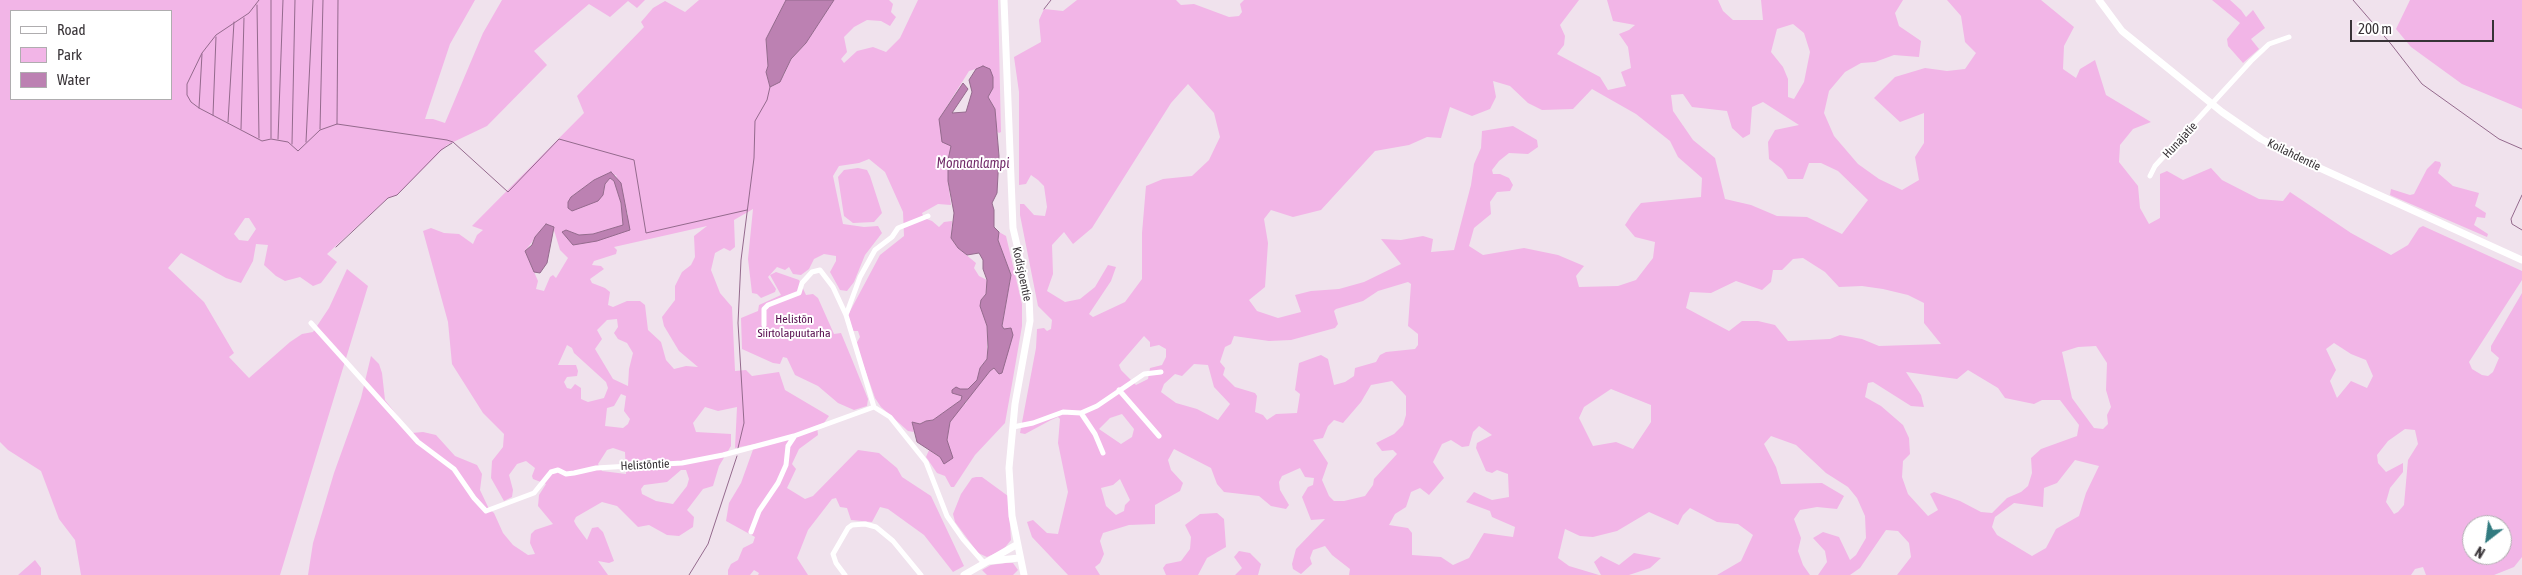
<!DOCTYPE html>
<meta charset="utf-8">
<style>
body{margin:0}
#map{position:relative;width:2522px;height:575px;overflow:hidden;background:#f0e2ed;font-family:"Asap Condensed",sans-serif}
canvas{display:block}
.legend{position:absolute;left:10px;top:10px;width:162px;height:90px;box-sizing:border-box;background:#fff;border:1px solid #afadaf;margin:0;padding:6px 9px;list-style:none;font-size:15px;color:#383337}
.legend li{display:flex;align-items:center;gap:10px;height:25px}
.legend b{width:25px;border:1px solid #afadaf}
.north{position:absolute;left:2462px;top:515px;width:50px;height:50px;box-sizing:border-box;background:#fff;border:1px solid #afadaf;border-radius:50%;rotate:210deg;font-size:14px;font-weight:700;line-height:20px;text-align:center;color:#383337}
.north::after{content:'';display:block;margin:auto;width:18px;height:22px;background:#327b80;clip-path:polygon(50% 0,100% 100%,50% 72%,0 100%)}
.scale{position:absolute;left:2350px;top:20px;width:144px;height:22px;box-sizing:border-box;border:2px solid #383337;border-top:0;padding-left:6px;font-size:15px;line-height:18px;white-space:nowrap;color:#383337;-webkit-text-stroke:4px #fff;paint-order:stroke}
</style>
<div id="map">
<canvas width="2522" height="575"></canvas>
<ul class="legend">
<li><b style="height:6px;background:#fff"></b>Road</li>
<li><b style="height:14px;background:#f2b5e7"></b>Park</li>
<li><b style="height:14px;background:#bc81b2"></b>Water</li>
</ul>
<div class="north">N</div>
<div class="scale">200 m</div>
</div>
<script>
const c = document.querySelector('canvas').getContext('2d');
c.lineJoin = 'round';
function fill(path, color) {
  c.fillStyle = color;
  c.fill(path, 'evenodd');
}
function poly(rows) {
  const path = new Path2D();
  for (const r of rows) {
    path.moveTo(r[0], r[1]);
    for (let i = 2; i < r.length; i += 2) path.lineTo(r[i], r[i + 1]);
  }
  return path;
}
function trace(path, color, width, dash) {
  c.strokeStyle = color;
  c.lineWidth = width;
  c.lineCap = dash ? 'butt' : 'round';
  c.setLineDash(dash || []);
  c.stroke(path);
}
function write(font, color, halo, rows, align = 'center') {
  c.font = font + ' "Asap Condensed",sans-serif';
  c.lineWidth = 4;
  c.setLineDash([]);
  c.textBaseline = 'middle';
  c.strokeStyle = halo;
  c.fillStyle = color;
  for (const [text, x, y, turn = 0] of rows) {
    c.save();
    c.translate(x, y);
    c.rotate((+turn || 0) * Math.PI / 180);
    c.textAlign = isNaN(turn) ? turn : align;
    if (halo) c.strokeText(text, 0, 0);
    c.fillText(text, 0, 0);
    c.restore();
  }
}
fill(poly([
 [0,0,475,0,450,44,425,119,433,119,445,123,483,33,502,0,645,0,637,8,628,1,610,17,589,4,534,51,547,65,487,126,447,145,397,195,388,198,327,254,337,262,321,283,313,286,300,277,285,281,276,276,264,265,268,245,256,244,253,261,241,283,226,278,181,253,168,268,204,302,234,353,229,357,249,378,290,342,302,334,313,332,329,308,347,269,368,286,280,575,81,575,75,540,59,519,41,471,8,450,0,442],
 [11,11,171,11,171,99,11,99],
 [245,218,249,218,256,229,248,241,239,240,234,234],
 [699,0,786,0,766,39,768,66,766,72,770,87,784,75,791,59,806,43,834,0,889,0,893,4,891,12,896,17,890,26,881,21,867,20,854,27,844,37,847,52,841,59,844,63,857,51,873,47,886,52,900,38,918,0,998,0,1001,132,999,133,996,131,995,109,988,97,993,88,993,77,976,69,969,71,939,119,952,146,948,160,948,181,951,205,938,204,922,213,924,218,932,221,939,227,944,222,952,221,951,238,958,248,976,263,974,268,979,276,987,280,986,294,981,300,987,326,987,359,980,368,977,380,968,389,952,393,963,396,961,400,933,420,926,421,920,424,912,422,914,432,908,431,881,407,875,398,856,344,860,337,858,331,853,331,848,315,880,255,904,236,903,212,885,172,869,159,859,163,839,166,833,176,843,224,864,227,878,226,882,233,865,255,854,282,847,291,840,290,830,272,836,261,836,256,824,254,814,259,809,269,801,275,793,274,789,267,785,270,777,267,768,277,776,289,775,292,761,298,757,294,752,293,748,259,753,209,734,220,735,247,730,251,724,248,715,253,711,270,720,293,732,307,735,371,746,370,752,376,779,372,785,390,829,416,824,423,817,426,818,435,799,449,792,464,796,469,787,488,805,499,813,496,858,450,879,453,897,468,902,477,931,496,964,566,953,572,924,535,888,509,880,507,872,522,851,520,847,508,840,507,836,498,832,499,808,530,797,558,808,575,758,575,759,573,754,570,750,575,728,575,728,570,731,564,738,560,743,548,753,543,755,537,726,521,729,503,741,483,755,444,735,448,737,407,718,411,705,407,693,423,696,432,731,434,731,446,719,466,713,486,703,489,687,510,694,517,693,527,679,536,667,535,649,525,638,527,617,506,602,502,576,517,574,521,576,525,587,540,592,528,598,527,603,532,614,561,609,563,598,561,608,575,308,575,313,543,334,473,361,398,371,356,379,364,382,373,385,400,400,419,412,433,423,432,436,435,455,456,477,465,482,474,480,490,489,509,494,513,503,533,513,545,528,555,535,554,530,543,531,534,535,530,553,524,538,506,539,495,546,484,533,479,532,476,535,468,526,461,517,464,509,475,513,490,512,497,504,501,491,478,492,461,503,447,504,434,483,413,452,364,448,322,423,231,431,228,444,233,459,234,473,244,477,235,483,230,472,226,584,113,577,96,644,27,641,22,653,8,665,1,685,12],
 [616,175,628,215,619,234,573,245,566,230,579,235,593,234,623,225,621,203,614,181,610,178,605,184,603,195,571,197,594,180],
 [546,224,553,227,560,250,568,258,556,278,553,275,550,277,544,291,536,289,538,281,525,251],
 [707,226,694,236,695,257,691,265,682,272,675,286,675,300,662,317,664,326,679,351,698,367,686,366,674,369,666,360,661,342,648,330,645,305,640,301,627,301,613,307,608,305,610,292,605,288,592,283,590,279,604,269,601,266,592,265,594,261,616,254,617,250,614,247],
 [617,319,618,327,614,333,618,339,627,343,633,353,629,369,628,386,613,379,595,349,602,339,597,330,607,320],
 [567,345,572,348,574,353,606,382,608,388,604,398,588,402,581,399,581,388,575,384,571,389,567,388,564,382,567,377,577,376,578,371,576,365,558,365],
 [621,394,626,396,624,411,630,419,628,424,623,428,605,426,607,408,614,406],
 [613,448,625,452,626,474,602,471,598,464,607,450],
 [681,470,686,470,689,479,687,486,673,504,656,501,642,494,641,489,644,485,667,482],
 [1077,0,1176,0,1181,5,1194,4,1229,17,1239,16,1242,12,1240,4,1244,0,1579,0,1560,25,1565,36,1564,45,1557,54,1600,77,1608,90,1626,86,1621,72,1631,68,1628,47,1619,34,1629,30,1635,25,1613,21,1607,0,1718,0,1723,11,1733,20,1763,20,1761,0,1903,0,1895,13,1899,26,1921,41,1919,57,1894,55,1875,62,1861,63,1845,72,1829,91,1824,113,1834,136,1858,164,1879,179,1902,190,1919,180,1915,157,1924,143,1924,113,1900,122,1874,98,1895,77,1925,68,1947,71,1965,69,1976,53,1965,42,1961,16,1947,0,2041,0,2074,27,2064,46,2063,69,2076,78,2080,69,2095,60,2106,95,2151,122,2133,129,2120,145,2119,162,2138,186,2140,208,2149,224,2160,218,2160,174,2167,171,2183,180,2211,168,2222,180,2259,199,2283,201,2290,192,2351,233,2391,255,2408,245,2419,228,2423,226,2522,271,2522,280,2469,362,2472,369,2482,375,2488,376,2493,372,2499,358,2491,351,2491,346,2522,293,2522,557,2514,567,2494,575,2426,575,2423,567,2415,569,2411,575,1897,575,1911,557,1909,543,1898,531,1886,530,1860,568,1850,575,1818,575,1827,562,1825,551,1813,538,1823,532,1839,537,1850,560,1856,555,1866,538,1865,516,1857,498,1848,487,1826,473,1796,445,1771,436,1764,444,1776,467,1781,484,1822,483,1844,496,1837,509,1817,507,1800,510,1794,519,1801,538,1798,551,1803,565,1810,575,1717,575,1741,561,1753,535,1738,524,1717,522,1690,508,1683,515,1678,525,1649,512,1617,531,1593,537,1580,536,1565,529,1558,558,1569,566,1599,575,1349,575,1350,569,1332,555,1325,546,1313,550,1310,558,1312,564,1301,574,1293,569,1292,564,1296,549,1325,519,1311,520,1302,497,1308,487,1313,485,1314,478,1305,477,1300,468,1282,476,1279,482,1280,490,1289,505,1286,509,1271,506,1259,496,1224,492,1217,484,1211,468,1174,449,1168,460,1171,470,1183,483,1180,491,1155,505,1155,524,1129,525,1103,533,1100,541,1104,554,1100,563,1095,567,1100,575,1068,575,1032,537,1027,522,1033,520,1047,533,1058,534,1068,492,1058,443,1060,419,1058,417,1051,420,1025,434,1020,433,1036,348,1037,329,1044,328,1047,331,1051,329,1052,320,1038,306,1020,215,1020,204,1024,204,1034,215,1045,216,1047,207,1044,186,1038,180,1031,175,1026,184,1019,185,1019,92,1014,57,1041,42,1039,20,1044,9,1063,11],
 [1793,24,1804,33,1810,52,1804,82,1794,99,1788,97,1788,79,1783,67,1771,52,1777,29],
 [1493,81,1510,86,1528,103,1542,110,1573,109,1592,89,1636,114,1670,141,1678,157,1702,178,1701,197,1641,203,1632,214,1625,225,1635,237,1655,242,1653,258,1636,280,1618,286,1579,287,1576,276,1584,266,1558,255,1524,248,1483,255,1469,246,1474,228,1491,214,1490,202,1497,192,1510,191,1513,185,1509,178,1500,174,1493,174,1492,170,1499,161,1509,153,1528,154,1538,147,1537,140,1513,126,1482,131,1481,148,1474,164,1471,185,1454,250,1431,252,1433,239,1423,236,1401,240,1381,239,1401,264,1364,282,1339,289,1311,291,1295,295,1301,312,1278,318,1257,311,1249,300,1265,287,1268,243,1264,219,1271,210,1293,217,1321,210,1375,151,1409,145,1427,137,1441,138,1450,107,1472,116,1490,109,1496,97],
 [1188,84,1214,113,1220,137,1209,160,1192,176,1163,179,1146,186,1142,233,1142,279,1125,302,1093,317,1089,314,1111,281,1116,267,1108,265,1095,287,1080,299,1065,302,1047,291,1053,274,1052,245,1064,232,1073,244,1092,228,1171,103],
 [1683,94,1692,107,1727,111,1732,128,1743,138,1750,134,1752,107,1763,102,1799,125,1775,130,1768,142,1769,159,1782,169,1788,179,1803,179,1809,163,1821,163,1838,171,1868,200,1842,234,1807,217,1777,216,1751,205,1725,199,1715,158,1693,140,1673,111,1671,95],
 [1803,258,1825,272,1839,287,1862,286,1883,289,1908,295,1924,303,1924,323,1941,344,1879,346,1862,339,1840,335,1830,339,1788,341,1775,325,1758,321,1742,321,1729,331,1686,308,1690,292,1711,293,1736,281,1762,290,1771,282,1773,270,1782,270,1793,259],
 [1408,282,1411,284,1408,326,1418,334,1418,345,1415,349,1386,352,1380,355,1376,362,1355,368,1354,376,1345,382,1334,385,1328,359,1321,355,1299,363,1295,390,1300,394,1297,413,1276,414,1267,420,1263,415,1255,412,1257,396,1255,393,1235,387,1223,375,1225,368,1220,362,1225,347,1231,344,1234,336,1269,341,1291,340,1335,328,1338,324,1334,311,1336,309,1363,301,1378,291],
 [1144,336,1150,342,1150,347,1159,345,1166,349,1166,357,1162,365,1150,368,1148,379,1136,385,1121,370,1119,365],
 [2334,343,2351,354,2366,360,2373,376,2367,388,2351,381,2337,398,2330,381,2336,370,2326,349],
 [2096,346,2107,363,2106,390,2111,407,2107,415,2108,424,2103,429,2094,428,2072,398,2062,352,2078,347],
 [1194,364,1208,365,1214,387,1230,404,1218,420,1197,409,1176,403,1161,392,1164,384,1175,374,1182,376],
 [1968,370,1998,388,2005,398,2034,404,2042,400,2060,400,2079,425,2077,436,2041,449,2031,458,2032,473,2028,486,2021,492,2007,498,1992,513,1981,512,1960,501,1934,492,1930,494,1938,510,1928,516,1908,494,1902,477,1903,461,1910,454,1909,438,1903,425,1881,406,1865,397,1868,383,1873,382,1911,406,1924,407,1921,395,1906,372,1957,379],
 [1392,381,1406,396,1406,415,1403,425,1394,434,1376,443,1382,451,1393,450,1397,454,1374,479,1373,485,1365,496,1344,501,1334,501,1329,496,1322,480,1328,463,1313,440,1323,438,1328,426,1334,420,1343,423,1361,402,1371,385],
 [1611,389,1651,405,1651,422,1633,449,1616,442,1593,446,1579,418,1584,407],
 [1122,414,1134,429,1132,437,1121,444,1099,429,1110,418],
 [1479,426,1492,435,1477,443,1476,448,1486,471,1492,473,1497,470,1508,474,1509,497,1492,500,1474,492,1466,502,1490,511,1492,517,1515,527,1513,537,1484,533,1469,558,1453,565,1441,557,1412,555,1412,533,1408,528,1389,525,1395,514,1406,507,1411,492,1420,488,1429,495,1444,478,1433,462,1442,444,1451,440,1462,447,1469,446,1473,432],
 [2405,429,2415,430,2418,444,2408,460,2404,505,2398,512,2394,514,2386,502,2390,488,2403,472,2403,463,2386,472,2378,463,2377,455,2388,441],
 [2075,460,2099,466,2086,493,2079,516,2056,529,2046,548,2032,556,1997,535,1992,527,1995,517,2014,503,2043,507,2044,488,2057,483],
 [1120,479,1130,500,1125,505,1124,511,1116,515,1106,506,1101,488,1113,485],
 [2472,525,2502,525,2502,555,2472,555],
 [2212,0,2230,0,2241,10,2246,17,2253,10,2265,28,2251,39,2259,49,2243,63,2228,46,2227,39,2240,23],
 [2410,0,2522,0,2522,109,2462,84,2411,47,2396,29],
 [2435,161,2440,162,2441,165,2438,173,2453,186,2479,193,2475,206,2486,213,2485,218,2477,217,2474,225,2488,234,2487,237,2390,195,2391,189,2410,195,2414,194,2427,169],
 [858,168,867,170,870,176,882,213,874,222,853,223,844,216,838,177,844,170],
 [999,232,1006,236,1022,304,1022,326,1012,384,1005,423,975,455,954,487,951,487,945,476,937,473,926,457,929,450,940,457,947,440,950,422,959,408,966,403,971,392,990,371,994,368,998,371,1004,329,1002,326,1011,275,998,240],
 [776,272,799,280,806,295,813,294,818,298,834,334,841,333,851,357,868,399,867,406,854,410,838,403,818,386,795,375,787,358,783,357,780,364,773,363,742,349,741,318,758,311,759,305,781,295,770,275],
 [976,477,982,477,1008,496,1011,540,1003,550,987,557,978,553,955,522,953,514,961,494,972,478],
 [1217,513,1224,519,1226,547,1207,558,1198,575,1166,575,1163,568,1166,564,1181,561,1190,549,1191,537,1185,525,1200,514],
 [1239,551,1250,553,1261,564,1258,575,1235,575,1242,568,1234,557],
 [1634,553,1661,558,1650,568,1629,575,1601,575,1594,562,1601,556,1619,565],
 [35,560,41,568,41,575,18,575],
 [1006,563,1013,563,1018,570,1013,575,987,575,982,570,991,565]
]), '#f2b5e7');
const water = poly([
 [786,0,834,0,806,43,791,59,780,82,770,87,766,72,768,66,766,39,786,0],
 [983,66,990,69,993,77,993,88,988,97,995,109,999,156,997,193,992,203,994,210,994,227,999,232,998,240,1011,275,1002,326,1004,329,1011,328,1013,335,1002,373,999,374,994,368,990,371,950,422,947,440,953,458,944,464,940,457,917,442,912,422,920,424,926,421,933,420,961,400,962,396,952,393,952,390,956,387,960,389,968,389,977,380,980,368,987,359,988,347,987,326,980,306,981,300,986,294,987,280,983,269,983,260,979,253,967,255,958,248,951,238,954,213,948,181,948,160,951,146,942,142,939,119,963,83,968,89,952,113,966,112,972,92,969,80,976,69,983,66],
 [611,172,621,183,630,230,597,241,573,245,562,232,566,230,579,235,593,234,623,225,621,203,614,181,610,178,605,184,603,195,598,201,572,211,568,208,568,202,571,197,594,180,611,172],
 [546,224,554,227,547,263,540,273,534,272,525,251,532,245,535,237,546,224]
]);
fill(water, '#bc81b2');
trace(water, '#946a8d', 1);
trace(poly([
 [259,0,249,13,216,35,202,53,187,84,187,95,191,102,199,108,262,141,271,139,288,142,298,151,320,130,337,124,447,140,453,142,508,192,559,139,634,160,646,233,747,210],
 [2353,0,2391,44,2422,84,2499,139,2522,149],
 [257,5,259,138],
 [1044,9,1051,0],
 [199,108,202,54],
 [213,115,216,37],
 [228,122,234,22],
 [337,124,338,0],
 [241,129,244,18],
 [320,129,323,0],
 [271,138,271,0],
 [278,139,283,0],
 [306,142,313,0],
 [292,144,295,0],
 [2522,195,2511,219,2512,224,2522,230],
 [336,247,388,198,397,195,441,150,452,143],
 [738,448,744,423,738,323,741,260,754,158,755,121,767,100,770,87],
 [689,575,708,544,737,456]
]), '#946a8d', 1);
trace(poly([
 [2150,176,2155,166,2251,61,2269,44,2289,37],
 [311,323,418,442,454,469,474,498,486,511,534,493,551,472,558,470,566,474,574,473,596,468,682,463,723,455,794,436,874,407,890,417,926,462,947,516,963,539,984,563],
 [764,325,764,309,768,305,799,293,802,283,812,272,820,270,833,287,846,315],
 [1119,390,1159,436],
 [874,407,846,315,860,277,875,250,892,237,898,228,928,216],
 [1081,413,1095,434,1103,453],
 [1013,427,1033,423,1063,412,1081,413,1097,406,1144,374,1161,372],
 [751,532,759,511,778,483,786,465,788,446,794,437],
 [845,575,836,563,833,554,848,528,852,525,865,524,876,527,893,541,921,575]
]), '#fff', 5);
trace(poly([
 [1004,0,1013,228,1029,297,1030,321,1015,404,1009,468,1012,516,1024,575],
 [2099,0,2122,31,2222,112,2261,139,2289,154,2522,260],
 [990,561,1019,558],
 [964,575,1016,545]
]), '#fff', 7);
write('12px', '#383337', '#fff', [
 ["Hunajatie",2180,140,-47],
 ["Koilahdentie",2294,155,26],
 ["Kodisjoentie",1022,274,78],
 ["Helistöntie",645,465,-3]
]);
write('12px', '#581050', '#fff', [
 ["Helistön",794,319],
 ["Siirtolapuutarha",794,333]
]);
write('italic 14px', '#742d6b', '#fff', [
 ["Monnanlampi",973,164]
]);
</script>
